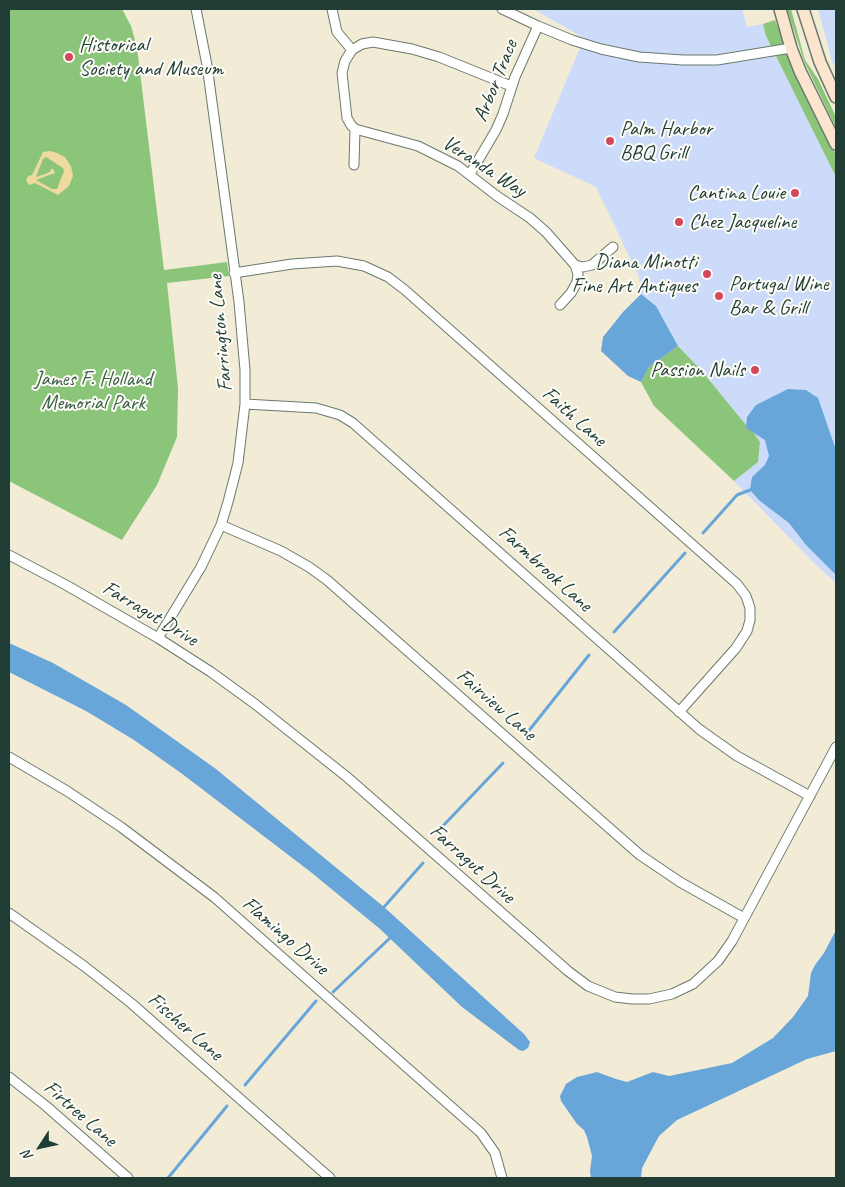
<!DOCTYPE html>
<style>
body{margin:0}
#map{position:relative;width:845px;height:1187px;overflow:hidden;background:#f2ecd6;font-family:Caveat,sans-serif}
canvas{display:block}
.frame{position:absolute;inset:0;border:10px solid #1f3d34;pointer-events:none}
.north{position:absolute;left:15px;top:1122px;width:50px;height:50px;-webkit-text-stroke:4px #fdfcf7;paint-order:stroke;rotate:235deg;font-size:14px;font-weight:700;line-height:20px;text-align:center;color:#1f3d34}
.north::after{content:'';display:block;margin:auto;width:18px;height:22px;background:#1f3d34;clip-path:polygon(50% 0,100% 100%,50% 72%,0 100%)}
</style>
<div id="map">
<canvas width="845" height="1187"></canvas>
<div class="frame"></div>
<div class="north">N</div>
</div>
<script>
const c = document.querySelector('canvas').getContext('2d');
c.lineJoin = 'round';
function fill(path, color) {
  c.fillStyle = color;
  c.fill(path, 'evenodd');
}
function poly(rows) {
  const path = new Path2D();
  for (const r of rows) {
    path.moveTo(r[0], r[1]);
    for (let i = 2; i < r.length; i += 2) path.lineTo(r[i], r[i + 1]);
  }
  return path;
}
function trace(path, color, width, dash) {
  c.strokeStyle = color;
  c.lineWidth = width;
  c.lineCap = dash ? 'butt' : 'round';
  c.setLineDash(dash || []);
  c.stroke(path);
}
function write(font, color, halo, rows, align = 'center') {
  c.font = font + ' Caveat,sans-serif';
  c.lineWidth = 4;
  c.setLineDash([]);
  c.textBaseline = 'middle';
  c.strokeStyle = halo;
  c.fillStyle = color;
  for (const [text, x, y, turn = 0] of rows) {
    c.save();
    c.translate(x, y);
    c.rotate((+turn || 0) * Math.PI / 180);
    c.textAlign = isNaN(turn) ? turn : align;
    if (halo) c.strokeText(text, 0, 0);
    c.fillText(text, 0, 0);
    c.restore();
  }
}
fill(poly([
 [533,9,742,9,747,27,763,24,766,36,836,177,836,583,816,565,734,481,758,462,760,442,753,432,746,428,746,425,701,370,678,346,656,306,641,294,639,277,596,187,534,158,584,38],
 [818,9,836,9,836,69,832,61]
]), '#ccdbf9');
fill(poly([
 [9,9,122,9,131,26,137,47,164,270,227,262,229,276,167,283,178,388,177,437,157,485,122,540,9,481],
 [787,9,791,9,805,60,818,79,836,117,836,128,804,61],
 [775,20,796,72,836,155,836,177,766,36,763,24],
 [678,346,701,370,746,425,746,428,753,432,760,442,758,462,734,481,654,406,641,382,649,367]
]), '#8ac579');
fill(poly([
 [50,151,57,153,65,157,71,166,73,176,69,186,58,195,35,183,29,185,26,180,28,176,32,175,43,152],
 [46,157,63,168,64,171,57,189,52,189,36,180,55,173,53,169,51,169,50,172,36,177,43,159]
]), '#eeda9e');
fill(poly([
 [641,294,656,306,678,346,649,367,641,382,628,376,601,351,603,337,623,312],
 [788,389,806,390,818,398,836,450,836,575,806,545,789,523,760,501,750,490,752,477,765,465,769,456,765,440,746,428,747,417,756,405],
 [9,643,53,663,126,705,216,769,384,907,524,1034,530,1042,528,1048,523,1051,519,1050,462,1007,380,929,312,873,181,773,134,740,86,711,9,672],
 [836,930,836,1051,807,1059,677,1120,659,1136,642,1168,641,1178,591,1178,590,1171,592,1156,587,1137,584,1130,577,1124,561,1101,560,1096,566,1084,577,1077,597,1072,616,1079,627,1082,653,1072,669,1076,732,1063,773,1038,793,1017,808,996,811,973,815,965,824,953]
]), '#68a5d9');
trace(poly([
 [703,533,737,495,750,490],
 [614,632,685,553],
 [527,733,589,655],
 [440,829,503,763],
 [384,907,423,863],
 [333,992,390,938],
 [245,1085,316,1001],
 [168,1178,227,1106]
]), '#68a5d9', 3);
const street = poly([
 [332,9,337,32,352,50,345,61,342,73,347,118,351,125,355,129,354,165],
 [502,9,538,26,572,40,601,49,639,57,683,60,717,60,791,48],
 [352,50,362,44,373,42,412,49,439,57,511,86],
 [355,129,418,146,458,166,497,196,530,218,546,232,575,265],
 [470,174,496,130,503,114,515,77,538,26],
 [234,273,292,264,337,261,364,266,388,277,405,290,737,584,746,596,750,608,750,620,747,631,736,648,679,712],
 [560,305,571,293,577,282,578,274,575,265,583,267,592,265,613,247],
 [245,404,316,408,340,415,353,423,699,729,737,756,810,796],
 [221,525,281,551,309,567,327,580,640,855,680,882,744,918],
 [9,555,66,585,158,638,211,672,255,704,347,777,568,971,588,986,615,997,632,999,649,999,672,994,693,984,718,961,732,941,836,747],
 [158,638,201,567,221,525,228,502,238,463,245,404,245,370,239,302,207,65,196,9],
 [9,757,67,791,121,827,214,897,481,1133,495,1153,502,1178],
 [9,913,84,966,131,1003,330,1178],
 [9,1077,46,1106,128,1178]
]);
const secondary = poly([
 [780,9,791,48,800,71,836,144],
 [803,9,820,62,836,97]
]);
trace(street, '#697a6d', 11);
trace(secondary, '#697a6d', 14);
trace(street, '#fff', 9);
trace(secondary, '#fce5cf', 11);
for (const [x, y, r, color] of [
 [69,57,5,"#d1495b"],
 [610,141,5,"#d1495b"],
 [795,193,5,"#d1495b"],
 [679,222,5,"#d1495b"],
 [707,274,5,"#d1495b"],
 [719,296,5,"#d1495b"],
 [755,370,5,"#d1495b"]
]) {
  const dot = new Path2D();
  dot.arc(x, y, r, 0, 2 * Math.PI);
  c.fillStyle = color;
  c.fill(dot);
  trace(dot, '#fdfcf7', 2);
}
write('21px', '#1f3d34', '#fdfcf7', [
 ["Historical",79,45],
 ["Society and Museum",79,69],
 ["Palm Harbor",620,129],
 ["BBQ Grill",620,153],
 ["Cantina Louie",785,193,"right"],
 ["Chez Jacqueline",689,222],
 ["Diana Minotti",697,262,"right"],
 ["Fine Art Antiques",697,286,"right"],
 ["Portugal Wine",729,284],
 ["Bar & Grill",729,308],
 ["Passion Nails",745,370,"right"]
], 'left');
write('21px', '#1f3d34', '#fdfcf7', [
 ["Arbor Trace",496,81,-68],
 ["Veranda Way",484,167,33],
 ["Farrington Lane",221,333,-95],
 ["Faith Lane",574,417,42],
 ["Farmbrook Lane",545,569,42],
 ["Farragut Drive",150,614,31],
 ["Fairview Lane",496,705,41],
 ["Farragut Drive",472,864,42],
 ["Flamingo Drive",285,936,41],
 ["Fischer Lane",185,1027,41],
 ["Firtree Lane",80,1114,41]
]);
write('21px', '#3a5f45', '#fdfcf7', [
 ["James F. Holland",93,379],
 ["Memorial Park",93,403]
]);
</script>
